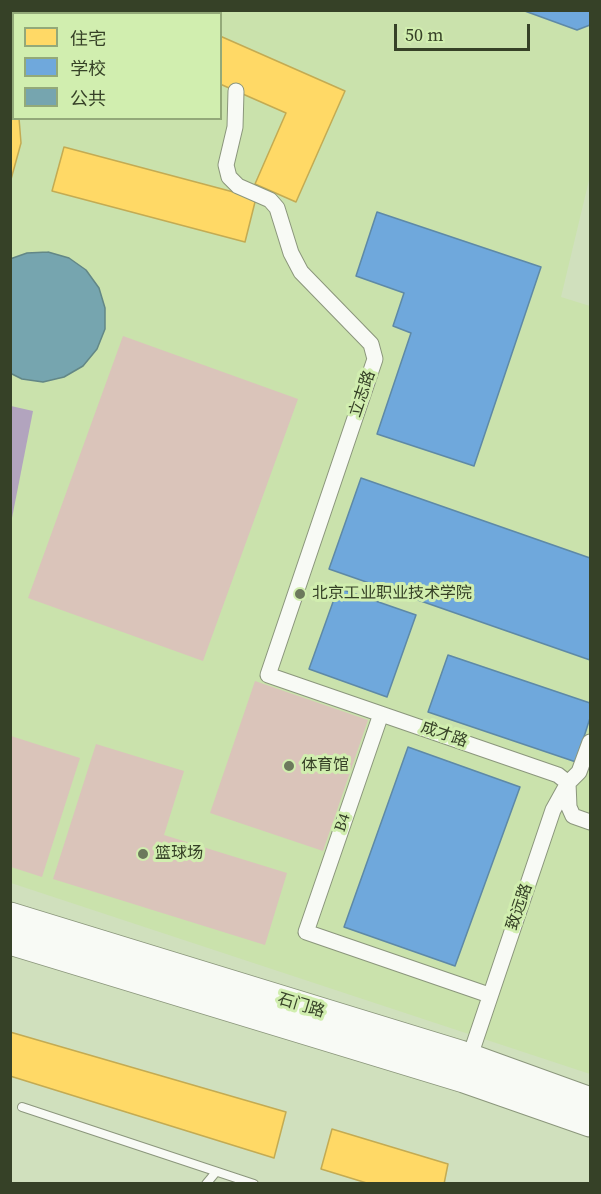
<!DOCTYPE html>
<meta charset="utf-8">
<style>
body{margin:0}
#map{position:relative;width:601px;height:1194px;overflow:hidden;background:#d0e0bd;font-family:"Source Serif 4","Noto Sans SC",serif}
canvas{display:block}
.frame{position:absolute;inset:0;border:12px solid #364127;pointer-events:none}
.legend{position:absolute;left:12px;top:12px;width:210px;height:108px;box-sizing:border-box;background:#d1eeaf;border:2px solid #93a979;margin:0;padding:8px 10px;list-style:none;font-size:18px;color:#364127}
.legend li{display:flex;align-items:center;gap:12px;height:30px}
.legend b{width:30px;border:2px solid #93a979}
.scale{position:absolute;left:394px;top:24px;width:136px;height:27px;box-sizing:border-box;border:3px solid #364127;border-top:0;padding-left:8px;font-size:18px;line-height:21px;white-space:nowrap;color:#364127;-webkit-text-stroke:4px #d1eeaf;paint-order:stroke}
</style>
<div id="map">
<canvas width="601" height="1194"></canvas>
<div class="frame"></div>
<ul class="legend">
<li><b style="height:16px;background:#ffd966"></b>住宅</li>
<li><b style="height:16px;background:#6fa8dc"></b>学校</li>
<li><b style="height:16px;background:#76a5af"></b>公共</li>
</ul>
<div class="scale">50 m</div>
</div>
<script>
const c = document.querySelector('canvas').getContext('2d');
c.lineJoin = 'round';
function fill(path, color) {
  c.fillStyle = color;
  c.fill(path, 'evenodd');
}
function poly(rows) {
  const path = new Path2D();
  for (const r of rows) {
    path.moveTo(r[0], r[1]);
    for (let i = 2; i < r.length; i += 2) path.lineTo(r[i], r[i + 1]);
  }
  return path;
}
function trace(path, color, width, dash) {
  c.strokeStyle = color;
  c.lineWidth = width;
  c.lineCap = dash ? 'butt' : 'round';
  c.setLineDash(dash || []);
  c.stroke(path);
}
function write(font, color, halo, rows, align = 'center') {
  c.font = font + ' "Source Serif 4","Noto Sans SC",serif';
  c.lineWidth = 6;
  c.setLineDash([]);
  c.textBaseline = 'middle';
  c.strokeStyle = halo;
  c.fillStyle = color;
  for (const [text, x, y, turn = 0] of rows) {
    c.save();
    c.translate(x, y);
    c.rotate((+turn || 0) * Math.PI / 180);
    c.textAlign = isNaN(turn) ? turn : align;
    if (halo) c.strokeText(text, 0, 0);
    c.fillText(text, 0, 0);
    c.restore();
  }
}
fill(poly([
 [11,11,590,11,590,176,561,297,590,306,590,1074,11,883],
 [14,14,220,14,220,118,14,118]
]), '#cae2ac');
fill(poly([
 [123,336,298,399,203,661,28,598],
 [255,681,368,720,323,851,210,813],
 [11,736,80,758,42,877,11,867],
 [96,744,184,771,164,835,287,873,265,945,53,879]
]), '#dac4ba');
fill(poly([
 [11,406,33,411,11,523,10,406]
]), '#b2a4be');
const homes = poly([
 [10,10,27,10,26,14,14,14,14,118,19,118,21,143,10,183,10,10],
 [98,10,163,10,170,14,97,14,98,10],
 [220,36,345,91,296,202,255,184,286,113,220,84,220,36],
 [64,147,256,198,245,242,52,191,64,147],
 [10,1032,286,1112,274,1158,10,1076,10,1032],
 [332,1129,448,1164,444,1184,370,1184,321,1169,332,1129]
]);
fill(homes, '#ffd966');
trace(homes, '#c3ab53', 1.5);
const schools = poly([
 [522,10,590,10,590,25,577,30,522,10],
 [377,212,541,267,474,466,377,434,411,333,393,326,404,293,356,276,377,212],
 [361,478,590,558,590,660,329,569,361,478],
 [338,588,416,615,387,697,309,669,338,588],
 [448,655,590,703,590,718,576,762,428,712,448,655],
 [408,747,520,787,455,966,344,927,408,747]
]);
fill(schools, '#6fa8dc');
trace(schools, '#5e89a6', 1.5);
const public = poly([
 [48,252,69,258,86,270,99,288,105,308,105,329,97,349,83,366,64,377,43,382,22,379,10,373,10,259,27,253,48,252]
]);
fill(public, '#76a5af');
trace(public, '#638786', 1.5);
const lane = poly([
 [22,1107,254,1184],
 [206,1184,216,1172]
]);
const street = poly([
 [236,91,235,127,226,165,229,177,238,186,270,200,277,208,291,253,301,272,371,344,375,359,268,675,558,775,568,783,569,807,573,816,590,822],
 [381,714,306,932,489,995],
 [468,1062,553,810,568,783,579,772,590,742]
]);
const highway = poly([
 [10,916,460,1054,590,1101],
 [10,941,464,1079,590,1123]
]);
trace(lane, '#8b967c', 10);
trace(street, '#8b967c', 17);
trace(highway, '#8b967c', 29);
trace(lane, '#f8faf5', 8);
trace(street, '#f8faf5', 15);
trace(highway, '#f8faf5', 27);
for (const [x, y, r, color] of [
 [300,594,6,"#6c795c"],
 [289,766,6,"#6c795c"],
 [143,854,6,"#6c795c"]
]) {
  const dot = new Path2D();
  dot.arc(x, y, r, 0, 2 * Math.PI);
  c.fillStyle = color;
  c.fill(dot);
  trace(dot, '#d1eeaf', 2);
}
write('16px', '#364127', '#d1eeaf', [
 ["立志路",363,394,-71],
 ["成才路",444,735,19],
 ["B4",343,823,-71],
 ["致远路",520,907,-71],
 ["石门路",301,1006,17]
]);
write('16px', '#364127', '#d1eeaf', [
 ["北京工业职业技术学院",312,594],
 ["体育馆",301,766],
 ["篮球场",155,854]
], 'left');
</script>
